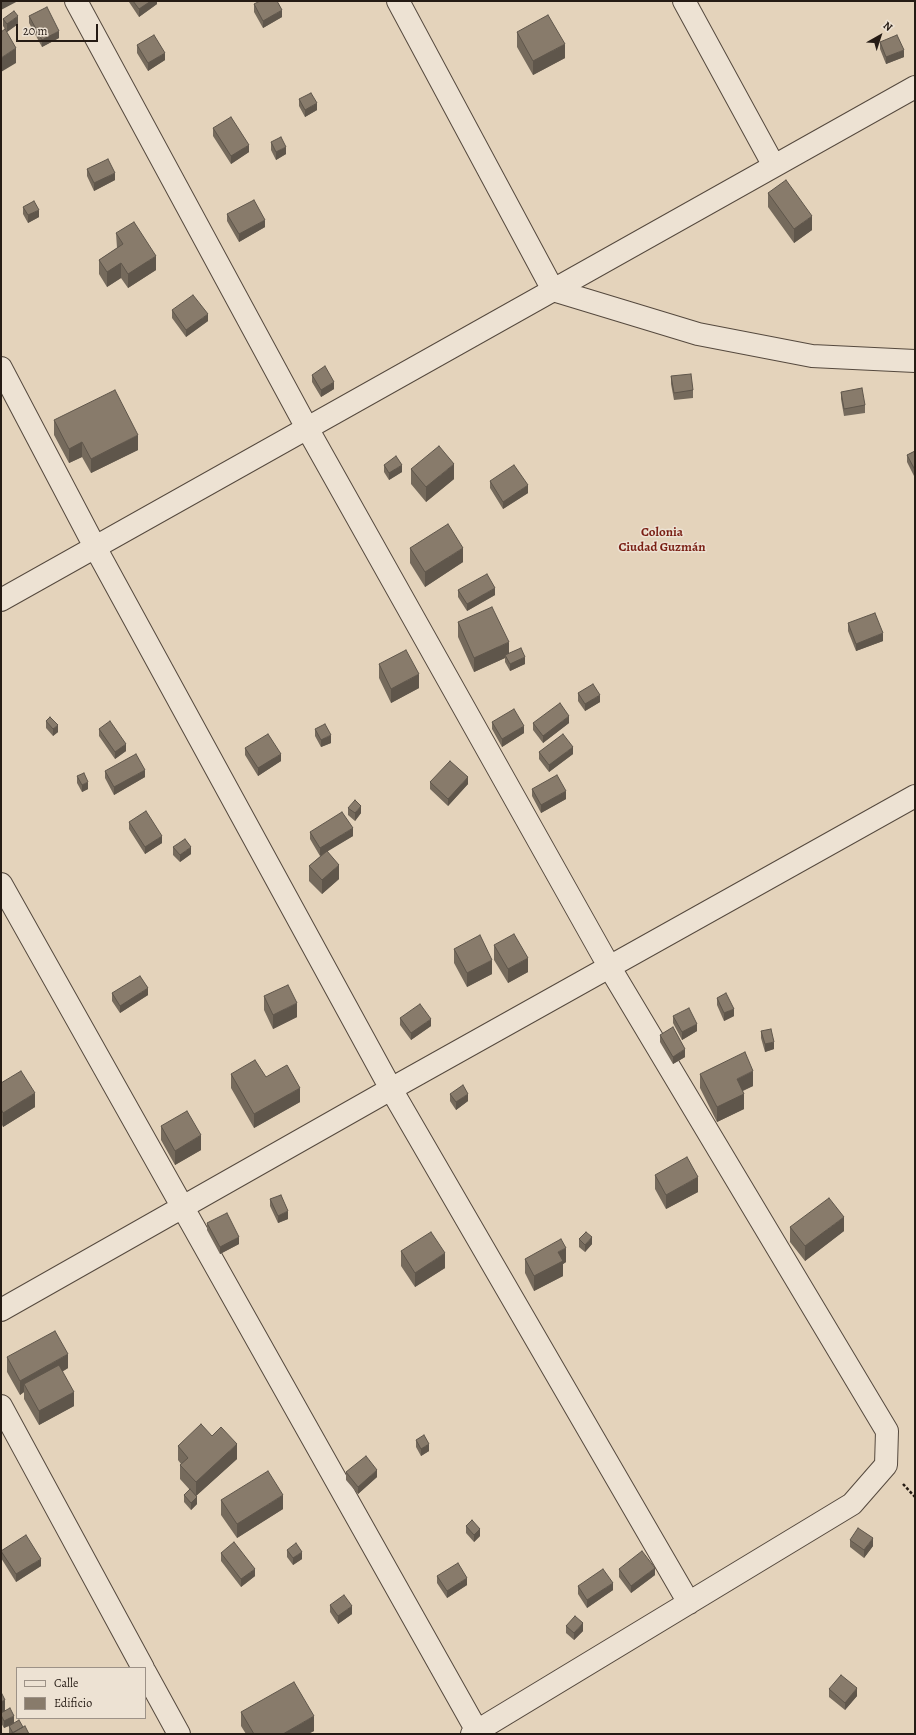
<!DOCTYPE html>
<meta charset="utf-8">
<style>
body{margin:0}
#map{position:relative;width:916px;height:1735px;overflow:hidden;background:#e4d3bb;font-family:Alegreya,serif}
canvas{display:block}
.frame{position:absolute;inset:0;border:2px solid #251b14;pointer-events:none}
.legend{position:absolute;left:16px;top:1667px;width:130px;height:52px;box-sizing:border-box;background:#ede2d3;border:1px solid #9d9287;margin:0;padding:5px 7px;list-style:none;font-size:12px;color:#251b14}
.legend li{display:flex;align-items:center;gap:8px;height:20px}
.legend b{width:20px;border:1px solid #9d9287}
.north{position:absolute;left:860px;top:16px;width:40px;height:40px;-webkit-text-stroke:3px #ede2d3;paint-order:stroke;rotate:39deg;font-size:11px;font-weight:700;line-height:16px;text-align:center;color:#251b14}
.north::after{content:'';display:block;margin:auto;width:14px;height:18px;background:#251b14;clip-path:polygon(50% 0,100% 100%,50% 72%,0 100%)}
.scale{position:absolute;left:16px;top:24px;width:82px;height:18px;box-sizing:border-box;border:2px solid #251b14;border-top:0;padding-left:5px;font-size:12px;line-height:14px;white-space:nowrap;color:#251b14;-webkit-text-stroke:3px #ede2d3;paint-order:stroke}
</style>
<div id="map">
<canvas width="916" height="1735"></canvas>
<div class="frame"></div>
<ul class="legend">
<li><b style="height:5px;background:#ede2d3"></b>Calle</li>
<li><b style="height:11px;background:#887b6b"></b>Edificio</li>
</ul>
<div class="north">N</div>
<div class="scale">20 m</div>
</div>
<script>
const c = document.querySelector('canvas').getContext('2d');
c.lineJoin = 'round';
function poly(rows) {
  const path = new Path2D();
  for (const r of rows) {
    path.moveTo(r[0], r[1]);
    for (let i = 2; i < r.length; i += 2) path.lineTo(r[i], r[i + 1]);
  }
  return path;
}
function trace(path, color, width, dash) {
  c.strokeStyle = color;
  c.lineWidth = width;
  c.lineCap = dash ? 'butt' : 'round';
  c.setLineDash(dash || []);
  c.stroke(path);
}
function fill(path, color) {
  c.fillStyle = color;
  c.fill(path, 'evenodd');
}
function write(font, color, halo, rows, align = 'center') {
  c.font = font + ' Alegreya,serif';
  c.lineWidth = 3;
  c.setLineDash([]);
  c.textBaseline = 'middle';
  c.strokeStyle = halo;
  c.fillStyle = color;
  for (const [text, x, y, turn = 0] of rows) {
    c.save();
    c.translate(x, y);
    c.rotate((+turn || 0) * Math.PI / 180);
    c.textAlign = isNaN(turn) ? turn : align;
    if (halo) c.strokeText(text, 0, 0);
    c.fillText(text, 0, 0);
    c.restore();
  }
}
const minor = poly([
 [76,1,307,428,610,968,887,1431,886,1465,852,1504,472,1734],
 [398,1,553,290,698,334,812,356,915,361],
 [684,1,774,166],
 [1,368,95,547,391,1089,689,1603],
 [1,600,915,87],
 [1,884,477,1731],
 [1,1310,391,1089,915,796],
 [1,1406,143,1668],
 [145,1672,179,1734]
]);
trace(minor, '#55493e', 24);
trace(poly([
 [903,1484,915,1497]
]), '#251b14', 2.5, [3, 2]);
trace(minor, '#ede2d3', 22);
fill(poly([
 [129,1,157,1,157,4,139,17,129,2],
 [254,4,282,17,263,28,254,12],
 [29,16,59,38,42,47,29,23],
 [3,19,18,24,7,32,3,26],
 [517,32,565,58,533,75,517,47],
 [880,42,904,57,886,64,880,49],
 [137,45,165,60,148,71,137,53],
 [299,99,317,110,305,117,299,106],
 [213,128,249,152,231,164,213,136],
 [271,142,286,154,276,160,271,150],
 [87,169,115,180,94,191,87,176],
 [768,193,812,230,794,243,768,207],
 [23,207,39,217,28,223,23,214],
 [227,214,265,227,239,242,227,221],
 [116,233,156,270,128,288,121,278,107,287,99,274,99,260,117,248],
 [172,310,208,321,186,337,172,318],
 [312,375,334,389,321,397,312,382],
 [671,376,693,390,693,398,674,400,671,384],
 [841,392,865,405,865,413,844,416,841,399],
 [54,420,138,450,91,473,82,457,69,463,54,435],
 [915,451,915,478,907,462,907,455],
 [384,465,402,472,389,480,384,472],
 [411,469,454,479,426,502,411,484],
 [490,481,528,493,503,509,490,488],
 [410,548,463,562,425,587,410,563],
 [458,590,495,595,467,611,458,597],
 [458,622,509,653,525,664,510,671,505,662,505,658,474,672,458,637],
 [848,623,883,641,856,651,848,631],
 [379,664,419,688,391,703,379,678],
 [578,693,600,702,585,711,578,701],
 [46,721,58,732,53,736,46,728],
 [492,722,524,733,502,747,492,729],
 [533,723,569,723,543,743,533,730],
 [99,729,126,751,115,759,99,736],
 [315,729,331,743,321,747,315,736],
 [245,748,281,761,258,776,245,755],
 [539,752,573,754,549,772,539,759],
 [105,771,145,777,114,795,105,778],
 [77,776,88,789,82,792,77,783],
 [430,782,468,784,448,806,430,789],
 [532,789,566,799,541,813,532,796],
 [348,808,361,813,355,821,348,815],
 [129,822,162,843,145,854,129,829],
 [310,832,353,836,327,851,339,879,322,894,309,881,309,866,323,854,320,856,310,839],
 [173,847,191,854,180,862,173,855],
 [494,945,528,972,508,983,494,960],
 [454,949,492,974,467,987,454,963],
 [112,993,148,995,120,1013,112,1001],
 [264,996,297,1017,273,1029,264,1010],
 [717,998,734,1016,724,1021,717,1005],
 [673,1016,697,1031,682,1040,673,1023],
 [400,1018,431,1026,411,1040,400,1025],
 [761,1031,774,1049,765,1052,761,1038],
 [660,1035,685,1057,673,1064,660,1042],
 [231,1074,266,1077,300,1102,254,1128,231,1088],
 [700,1074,753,1086,743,1091,744,1109,717,1122,700,1088],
 [1,1083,35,1107,3,1127,1,1123],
 [450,1094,468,1101,456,1110,450,1101],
 [161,1126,201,1150,175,1165,161,1140],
 [655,1175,698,1192,666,1209,655,1189],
 [270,1199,288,1219,278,1223,270,1206],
 [207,1223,239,1244,220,1254,207,1230],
 [790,1227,844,1231,805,1261,790,1242],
 [579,1239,592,1244,585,1252,579,1247],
 [401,1251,445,1268,415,1287,401,1266],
 [525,1259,566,1262,563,1264,563,1276,534,1291,525,1273],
 [7,1357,68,1368,62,1372,74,1406,39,1425,24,1399,24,1392,20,1395,7,1372],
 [212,1436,237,1459,196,1496,197,1504,191,1510,184,1502,184,1495,190,1490,180,1479,180,1465,181,1464,178,1460,178,1446],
 [416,1440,429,1451,421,1456,416,1447],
 [346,1472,377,1477,358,1494,346,1480],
 [221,1500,283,1509,237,1538,221,1515],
 [466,1526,480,1536,474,1542,466,1533],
 [850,1540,873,1546,864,1558,850,1547],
 [287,1550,302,1559,293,1565,287,1557],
 [1,1551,41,1566,16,1582,1,1558],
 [221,1553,255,1576,241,1587,221,1561],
 [619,1569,655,1575,631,1593,619,1577],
 [437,1576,467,1585,447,1598,437,1583],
 [578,1586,613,1590,587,1608,578,1594],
 [330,1605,352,1614,338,1624,330,1612],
 [566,1626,583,1631,574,1640,566,1633],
 [829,1689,857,1696,845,1710,829,1697],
 [1,1692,5,1711,14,1723,23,1727,10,1734,9,1733,9,1726,4,1728,1,1723],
 [241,1712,314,1731,308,1734,246,1734,241,1726]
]), '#756a5c');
fill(poly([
 [1,1,18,1,1,10],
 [151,1,157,1,157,4,139,17,139,9],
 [282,10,282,17,263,28,263,21],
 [18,16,18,24,7,32,7,24],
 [59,31,59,38,42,47,42,40],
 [565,44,565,58,533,75,533,61],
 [16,48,16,63,1,72,1,58],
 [904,50,904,57,886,64,886,57],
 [165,53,165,60,148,71,148,63],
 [317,103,317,110,305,117,305,110],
 [249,145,249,152,231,164,231,156],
 [286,147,286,154,276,160,276,152],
 [115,173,115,180,94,191,94,183],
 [39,210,39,217,28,223,28,215],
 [812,216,812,230,794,243,794,229],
 [265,220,265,227,239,242,239,234],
 [156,256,156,270,128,288,128,274],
 [121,263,121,278,107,287,107,272],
 [208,314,208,321,186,337,186,330],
 [334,382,334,389,321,397,321,390],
 [138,435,138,450,91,473,91,459],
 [82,442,82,457,69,463,69,449],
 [454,464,454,479,426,502,426,487],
 [402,465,402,472,389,480,389,473],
 [528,485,528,493,503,509,503,502],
 [463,548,463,562,425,587,425,572],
 [495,588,495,595,467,611,467,604],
 [883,633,883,641,856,651,856,644],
 [509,642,509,656,505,655,505,658,474,672,474,658],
 [525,657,525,664,510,671,510,664],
 [419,674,419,688,391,703,391,689],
 [600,695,600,702,585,711,585,704],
 [569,716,569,723,543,743,543,736],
 [58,725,58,732,53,736,53,729],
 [524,726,524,733,502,747,502,739],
 [331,735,331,743,321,747,321,740],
 [126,744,126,751,115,759,115,752],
 [573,747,573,754,549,772,549,765],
 [281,754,281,761,258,776,258,768],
 [145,770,145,777,114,795,114,787],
 [468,777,468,784,448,806,448,799],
 [88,782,88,789,82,792,82,785],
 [566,791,566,799,541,813,541,805],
 [361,806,361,813,355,821,355,813],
 [353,828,353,836,320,856,320,848],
 [162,836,162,843,145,854,145,847],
 [191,847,191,854,180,862,180,855],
 [339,865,339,879,322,894,322,880],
 [528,958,528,972,508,983,508,969],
 [492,960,492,974,467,987,467,973],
 [148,988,148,995,120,1013,120,1006],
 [297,1003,297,1017,273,1029,273,1015],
 [734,1009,734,1016,724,1021,724,1013],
 [431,1019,431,1026,411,1040,411,1033],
 [697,1024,697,1031,682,1040,682,1032],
 [774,1042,774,1049,765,1052,765,1044],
 [685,1049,685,1057,673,1064,673,1057],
 [753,1071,753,1086,737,1093,737,1079],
 [300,1088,300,1102,254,1128,254,1114],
 [35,1093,35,1107,3,1127,3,1113],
 [468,1094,468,1101,456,1110,456,1102],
 [744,1094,744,1109,717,1122,717,1107],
 [201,1135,201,1150,175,1165,175,1151],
 [698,1177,698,1192,666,1209,666,1195],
 [288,1211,288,1219,278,1223,278,1216],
 [844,1217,844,1231,805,1261,805,1246],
 [239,1237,239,1244,220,1254,220,1247],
 [592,1237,592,1244,585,1252,585,1245],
 [566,1248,566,1262,563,1264,563,1276,534,1291,534,1276,558,1252],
 [445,1253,445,1268,415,1287,415,1273],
 [68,1354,68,1368,28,1391,24,1384,24,1392,20,1395,20,1381],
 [74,1392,74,1406,39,1425,39,1411],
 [237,1444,237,1459,196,1496,196,1482],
 [429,1444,429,1451,421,1456,421,1449],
 [377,1470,377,1477,358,1494,358,1487],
 [283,1495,283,1509,237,1538,237,1524],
 [197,1497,197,1504,191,1510,191,1503],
 [480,1529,480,1536,474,1542,474,1535],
 [873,1538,873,1546,864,1558,864,1550],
 [302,1552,302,1559,293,1565,293,1558],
 [41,1559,41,1566,16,1582,16,1574],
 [655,1568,655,1575,631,1593,631,1586],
 [255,1569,255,1576,241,1587,241,1579],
 [467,1578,467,1585,447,1598,447,1591],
 [613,1583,613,1590,587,1608,587,1600],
 [352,1606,352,1614,338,1624,338,1616],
 [583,1623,583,1631,574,1640,574,1633],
 [857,1688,857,1696,845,1710,845,1703],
 [5,1700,5,1714,1,1715,1,1702],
 [14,1716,14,1723,4,1728,4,1721],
 [314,1716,314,1731,308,1734,283,1734]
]), '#5f564b');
const building = poly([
 [133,1,151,1,139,9,133,1],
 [260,1,277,1,282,10,263,21,254,4,260,1],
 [47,7,59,31,42,40,29,16,47,7],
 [14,11,18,16,7,24,3,19,14,11],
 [548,15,565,44,533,61,517,32,548,15],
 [5,29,16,48,1,58,1,32,5,29],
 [154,35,165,53,148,63,137,45,154,35],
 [897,35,904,50,886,57,880,42,897,35],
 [311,93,317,103,305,110,299,99,311,93],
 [231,117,249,145,231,156,213,128,231,117],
 [281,137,286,147,276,152,271,142,281,137],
 [108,159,115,173,94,183,87,169,108,159],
 [786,180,812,216,794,229,768,193,786,180],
 [254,200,265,220,239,234,227,214,254,200],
 [34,201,39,210,28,215,23,207,34,201],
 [134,222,156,256,128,274,121,263,107,272,99,260,123,244,116,233,134,222],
 [193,295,208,314,186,330,172,310,193,295],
 [325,366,334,382,321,390,312,375,325,366],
 [691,374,693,390,674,393,671,376,691,374],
 [862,388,865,405,844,409,841,392,862,388],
 [115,390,138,435,91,459,82,442,69,449,54,420,115,390],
 [439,446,454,464,426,487,411,469,439,446],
 [915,451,915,470,907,455,915,451],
 [396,456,402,465,389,473,384,465,396,456],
 [514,465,528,485,503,502,490,481,514,465],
 [448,524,463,548,425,572,410,548,448,524],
 [487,574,495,588,467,604,458,590,487,574],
 [492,607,509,642,474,658,458,622,492,607],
 [875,613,883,633,856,644,848,623,875,613],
 [521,648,525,657,510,664,505,655,521,648],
 [406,650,419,674,391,689,379,664,406,650],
 [593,684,600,695,585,704,578,693,593,684],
 [560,703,569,716,543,736,533,723,560,703],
 [514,709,524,726,502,739,492,722,514,709],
 [50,717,58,725,53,729,46,721,50,717],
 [110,721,126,744,115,752,99,729,110,721],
 [325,724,331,735,321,740,315,729,325,724],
 [268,734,281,754,258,768,245,748,268,734],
 [563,734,573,747,549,765,539,752,563,734],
 [136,754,145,770,114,787,105,771,136,754],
 [450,761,468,777,448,799,430,782,450,761],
 [84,773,88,782,82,785,77,776,84,773],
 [557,775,566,791,541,805,532,789,557,775],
 [355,800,361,806,355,813,348,808,355,800],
 [146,811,162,836,145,847,129,822,146,811],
 [342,812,353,828,320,848,310,832,342,812],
 [185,839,191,847,180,855,173,847,185,839],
 [327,851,339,865,322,880,309,866,327,851],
 [514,934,528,958,508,969,494,945,514,934],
 [480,935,492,960,467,973,454,949,480,935],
 [140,976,148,988,120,1006,112,993,140,976],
 [288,985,297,1003,273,1015,264,996,288,985],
 [726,993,734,1009,724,1013,717,998,726,993],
 [420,1004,431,1019,411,1033,400,1018,420,1004],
 [689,1008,697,1024,682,1032,673,1016,689,1008],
 [673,1027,685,1049,673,1057,660,1035,673,1027],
 [771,1029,774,1042,765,1044,761,1031,771,1029],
 [745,1052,753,1071,737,1079,744,1094,717,1107,700,1074,745,1052],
 [255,1060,266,1077,287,1065,300,1088,254,1114,231,1074,255,1060],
 [21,1071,35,1093,3,1113,1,1109,1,1083,21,1071],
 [463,1085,468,1094,456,1102,450,1094,463,1085],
 [187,1111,201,1135,175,1151,161,1126,187,1111],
 [687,1157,698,1177,666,1195,655,1175,687,1157],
 [281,1195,288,1211,278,1216,270,1199,281,1195],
 [829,1198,844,1217,805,1246,790,1227,829,1198],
 [227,1213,239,1237,220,1247,207,1223,227,1213],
 [431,1232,445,1253,415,1273,401,1251,431,1232],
 [586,1232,592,1237,585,1245,579,1239,586,1232],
 [561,1239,566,1248,558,1252,563,1261,534,1276,525,1259,561,1239],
 [55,1331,68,1354,20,1381,7,1357,55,1331],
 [59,1365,74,1392,39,1411,24,1384,59,1365],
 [201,1424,212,1436,221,1427,237,1444,196,1482,180,1465,188,1458,178,1446,201,1424],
 [424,1435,429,1444,421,1449,416,1440,424,1435],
 [366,1456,377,1470,358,1487,346,1472,366,1456],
 [268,1471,283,1495,237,1524,221,1500,268,1471],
 [190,1489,197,1497,191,1503,184,1495,190,1489],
 [472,1520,480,1529,474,1535,466,1526,472,1520],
 [858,1528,873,1538,864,1550,850,1540,858,1528],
 [26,1535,41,1559,16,1574,1,1551,26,1535],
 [234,1542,255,1569,241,1579,221,1553,234,1542],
 [296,1543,302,1552,293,1558,287,1550,296,1543],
 [642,1551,655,1568,631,1586,619,1569,642,1551],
 [458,1563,467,1578,447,1591,437,1576,458,1563],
 [603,1569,613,1583,587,1600,578,1586,603,1569],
 [344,1595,352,1606,338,1616,330,1605,344,1595],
 [575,1616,583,1623,574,1633,566,1626,575,1616],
 [841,1675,857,1688,845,1703,829,1689,841,1675],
 [294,1682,314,1716,283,1734,254,1734,241,1712,294,1682],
 [1,1692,5,1700,1,1702,1,1692],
 [10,1708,14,1716,4,1721,1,1715,1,1713,10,1708],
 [19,1720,23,1727,13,1733,9,1726,19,1720],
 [25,1726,29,1734,10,1734,25,1726]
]);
fill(building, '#887b6b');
trace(building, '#5f564b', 1);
write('bold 13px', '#7a1f14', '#ede2d3', [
 ["Colonia",662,533],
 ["Ciudad Guzmán",662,548]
]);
</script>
